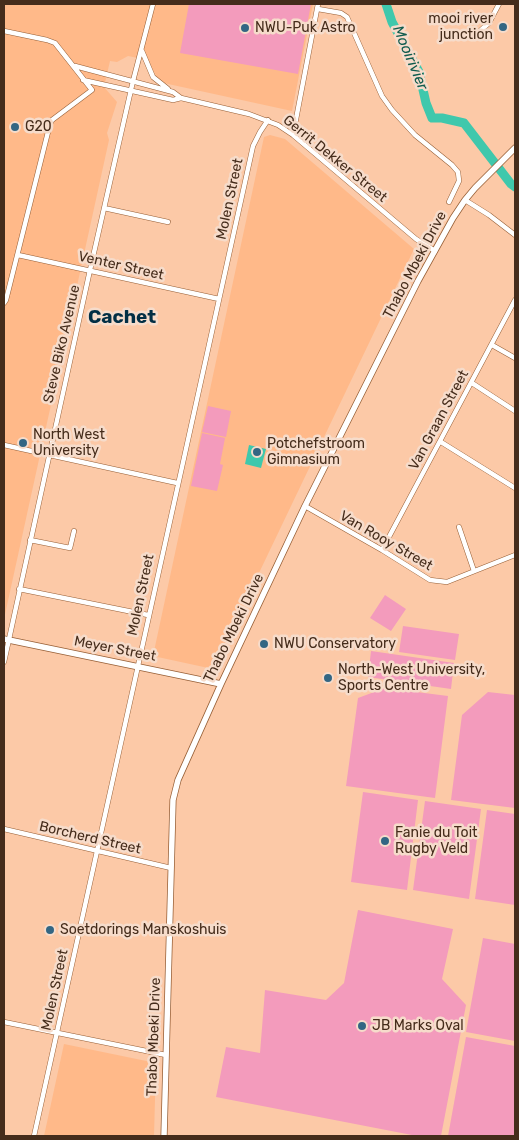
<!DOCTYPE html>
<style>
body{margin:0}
#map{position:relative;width:519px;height:1140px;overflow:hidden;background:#fcc9a7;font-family:Rubik,sans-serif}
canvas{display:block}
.frame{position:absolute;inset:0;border:5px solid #452c1b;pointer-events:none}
</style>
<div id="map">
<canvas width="519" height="1140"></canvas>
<div class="frame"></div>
</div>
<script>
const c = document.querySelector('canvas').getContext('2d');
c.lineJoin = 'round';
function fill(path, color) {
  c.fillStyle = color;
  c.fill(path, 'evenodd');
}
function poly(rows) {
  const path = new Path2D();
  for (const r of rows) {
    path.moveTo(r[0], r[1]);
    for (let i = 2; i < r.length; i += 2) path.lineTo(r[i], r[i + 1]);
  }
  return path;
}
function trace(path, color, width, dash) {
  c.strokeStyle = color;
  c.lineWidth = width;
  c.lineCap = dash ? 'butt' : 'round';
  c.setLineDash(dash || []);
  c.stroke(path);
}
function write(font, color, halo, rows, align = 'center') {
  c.font = font + ' Rubik,sans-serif';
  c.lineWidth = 5;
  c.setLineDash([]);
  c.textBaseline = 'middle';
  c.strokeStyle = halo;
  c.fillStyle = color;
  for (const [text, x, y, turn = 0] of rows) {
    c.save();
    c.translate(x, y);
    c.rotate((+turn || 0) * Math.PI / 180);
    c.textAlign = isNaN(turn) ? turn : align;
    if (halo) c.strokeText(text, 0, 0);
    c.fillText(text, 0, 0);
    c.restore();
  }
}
fill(poly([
 [4,4,313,4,292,111,159,82,148,60,128,56,117,62,110,61,104,87,117,102,107,133,109,140,4,619],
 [270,135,285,139,414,249,213,669,153,656,264,137],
 [64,1044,156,1063,154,1136,44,1136]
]), '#ffb989');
fill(poly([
 [189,4,311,4,298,74,180,53],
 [208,406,231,411,226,437,202,432],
 [202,433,225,438,220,464,223,465,217,491,191,486],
 [385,595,406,609,391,631,370,618],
 [403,626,459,634,455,660,399,652],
 [371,651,454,663,451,689,368,677],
 [385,688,448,696,435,798,346,786,358,698],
 [488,692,515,695,515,808,451,800,462,715],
 [363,792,418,800,407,890,351,882],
 [425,801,481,809,469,899,413,890],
 [487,810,515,814,515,905,475,899],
 [358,910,453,929,442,979,466,1005,441,1136,417,1136,216,1097,226,1047,260,1053,265,990,326,1000,344,983],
 [483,938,515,944,515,1041,466,1032],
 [466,1037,515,1046,515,1136,448,1136]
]), '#f39bbc');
fill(poly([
 [249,445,266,449,261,468,245,464]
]), '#3fc8ac');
trace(poly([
 [386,4,392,22,419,72,426,103,432,118,442,118,464,123,511,184,515,187]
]), '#3fc8ac', 9);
const street = poly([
 [318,9,341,13,347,17,382,96,392,110,415,135,452,165,458,172,459,181,449,202],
 [481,30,489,23,499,4],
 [4,31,47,40,55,43,92,90,52,120,50,124,6,300,4,303],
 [142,51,153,77,168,89],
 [75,66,173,92,181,98,249,114,278,125,293,135,416,239,435,251],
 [83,80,173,100,181,98],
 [293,135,318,4],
 [465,200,489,215,515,235],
 [104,208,168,222],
 [18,255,219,299],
 [492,345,515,358],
 [472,383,515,411],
 [441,442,515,488],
 [4,445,177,483],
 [305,506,382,550,430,580,447,582,515,555],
 [459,527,474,571],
 [30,540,70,548,74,531],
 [382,550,515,300],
 [19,589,148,615],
 [4,662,90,270,133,81,153,4],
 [4,829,171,868],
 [4,1022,166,1055],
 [34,1136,253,146,260,132,268,120]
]);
const secondary = poly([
 [4,639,221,684],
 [164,1136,173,800,178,780,221,684,305,506,418,281,453,218,465,200,475,188,515,148]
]);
trace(street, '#975f36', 5.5);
trace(secondary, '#975f36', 7);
trace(street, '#fff', 4.5);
trace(secondary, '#fff', 5.5);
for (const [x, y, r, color] of [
 [503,27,5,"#336683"],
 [245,28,5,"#336683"],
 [15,127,5,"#336683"],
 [23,443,5,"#336683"],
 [257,452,5,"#336683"],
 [264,644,5,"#336683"],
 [328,678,5,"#336683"],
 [385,841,5,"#336683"],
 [50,930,5,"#336683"],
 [362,1026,5,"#336683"]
]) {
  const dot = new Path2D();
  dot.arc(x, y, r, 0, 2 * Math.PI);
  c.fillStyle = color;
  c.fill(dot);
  trace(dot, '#f6dccb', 2);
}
write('14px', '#452c1b', '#f6dccb', [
 ["mooi river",493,19,"right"],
 ["junction",493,35,"right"],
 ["NWU-Puk Astro",255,28],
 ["G20",25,127],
 ["North West",33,435],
 ["University",33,451],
 ["Potchefstroom",267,444],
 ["Gimnasium",267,460],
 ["NWU Conservatory",274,644],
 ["North-West University,",338,670],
 ["Sports Centre",338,686],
 ["Fanie du Toit",395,833],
 ["Rugby Veld",395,849],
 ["Soetdorings Manskoshuis",60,930],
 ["JB Marks Oval",372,1026]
], 'left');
write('14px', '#452c1b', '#f6dccb', [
 ["Gerrit Dekker Street",335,159,39],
 ["Molen Street",230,199,-78],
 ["Thabo Mbeki Drive",415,265,-62],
 ["Venter Street",121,266,13],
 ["Steve Biko Avenue",62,344,-77],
 ["Van Graan Street",439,420,-62],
 ["Van Rooy Street",386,541,30],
 ["Molen Street",141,595,-78],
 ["Thabo Mbeki Drive",234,628,-64],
 ["Meyer Street",115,649,11],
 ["Borcherd Street",90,838,13],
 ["Molen Street",55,990,-78],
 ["Thabo Mbeki Drive",154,1037,-88]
]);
write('italic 15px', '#115c4e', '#f6dccb', [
 ["Mooirivier",410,58,67]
]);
write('bold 19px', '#022f45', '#f6dccb', [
 ["Cachet",122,318]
]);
</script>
